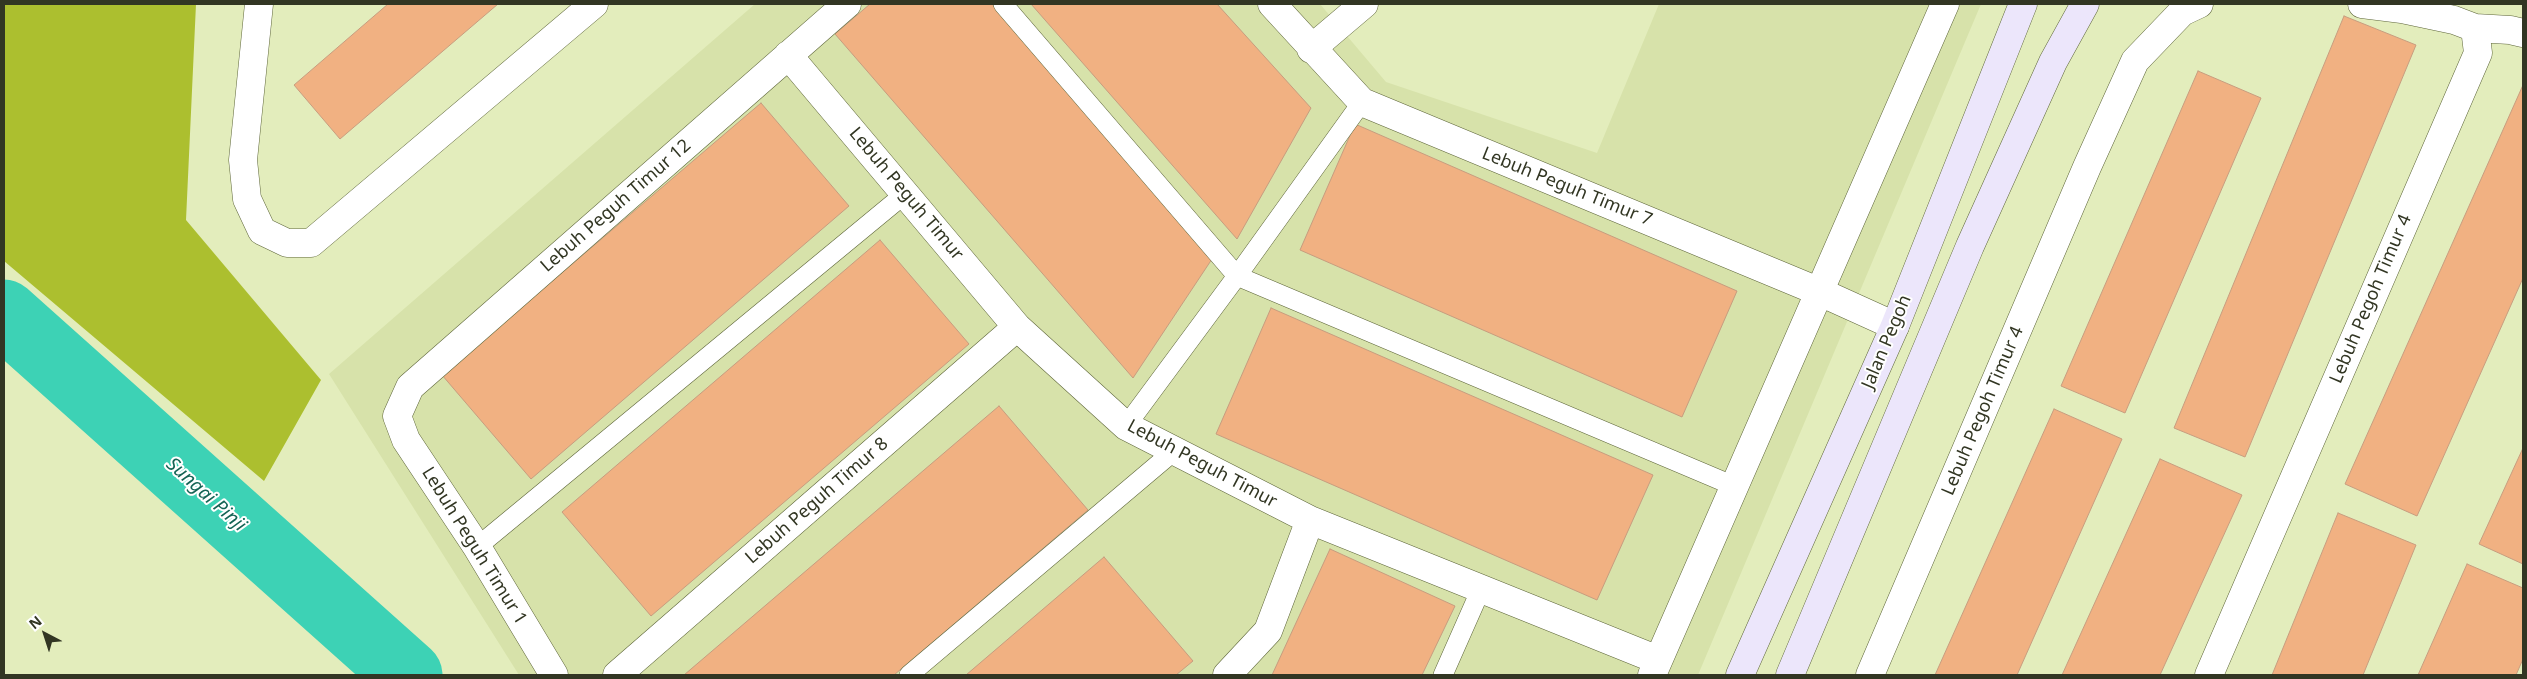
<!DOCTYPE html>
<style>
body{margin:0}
#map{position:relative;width:2527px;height:679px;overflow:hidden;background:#e3edbc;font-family:"Noto Sans",sans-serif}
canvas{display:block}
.frame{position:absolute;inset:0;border:5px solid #323623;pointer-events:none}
.north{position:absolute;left:20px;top:609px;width:50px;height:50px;-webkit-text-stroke:4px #fff;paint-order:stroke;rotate:320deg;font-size:14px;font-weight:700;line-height:20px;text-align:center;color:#323623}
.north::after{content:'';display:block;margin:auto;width:18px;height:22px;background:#323623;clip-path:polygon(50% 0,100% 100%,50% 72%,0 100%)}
</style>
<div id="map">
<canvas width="2527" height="679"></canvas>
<div class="frame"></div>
<div class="north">N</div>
</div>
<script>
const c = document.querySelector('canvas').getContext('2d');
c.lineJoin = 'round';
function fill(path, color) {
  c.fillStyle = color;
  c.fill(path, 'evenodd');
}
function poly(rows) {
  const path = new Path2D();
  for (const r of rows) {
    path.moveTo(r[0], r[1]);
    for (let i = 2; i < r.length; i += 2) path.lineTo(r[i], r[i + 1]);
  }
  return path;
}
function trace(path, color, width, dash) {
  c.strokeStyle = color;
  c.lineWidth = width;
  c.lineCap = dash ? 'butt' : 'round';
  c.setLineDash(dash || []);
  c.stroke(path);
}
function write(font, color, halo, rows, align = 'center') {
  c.font = font + ' "Noto Sans",sans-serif';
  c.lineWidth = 4;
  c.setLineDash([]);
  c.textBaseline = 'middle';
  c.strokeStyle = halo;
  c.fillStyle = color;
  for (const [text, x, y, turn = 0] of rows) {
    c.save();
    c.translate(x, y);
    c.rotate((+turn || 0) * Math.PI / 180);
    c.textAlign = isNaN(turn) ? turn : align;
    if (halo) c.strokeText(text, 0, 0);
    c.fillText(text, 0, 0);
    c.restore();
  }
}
fill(poly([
 [755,4,1320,4,1386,82,1597,153,1659,4,1981,4,1698,675,519,675,329,374]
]), '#d7e2aa');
fill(poly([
 [4,4,196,4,186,220,321,380,264,481,4,261]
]), '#acbf2f');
trace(poly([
 [4,314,408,675]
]), '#3dd2b5', 69);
const building = poly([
 [388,4,498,4,340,139,294,85,388,4],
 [870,4,992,4,1214,256,1133,378,835,34,870,4],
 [1031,4,1217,4,1311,108,1237,239,1031,4],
 [2344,16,2416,45,2245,457,2174,428,2344,16],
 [2198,71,2261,98,2125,413,2061,386,2198,71],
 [2523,85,2523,278,2417,516,2345,484,2523,85],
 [761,103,849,206,531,479,442,375,761,103],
 [1355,124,1737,291,1682,417,1300,250,1355,124],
 [880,240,969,344,651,616,562,512,880,240],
 [1271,308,1653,475,1597,600,1216,434,1271,308],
 [999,406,1088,510,894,675,684,675,999,406],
 [2054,409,2122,439,2017,675,1935,675,2054,409],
 [2523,448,2523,564,2479,544,2523,448],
 [2160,459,2242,495,2160,675,2062,675,2160,459],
 [2338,513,2416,545,2363,675,2272,675,2338,513],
 [1330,549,1455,606,1422,675,1272,675,1330,549],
 [1104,557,1193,661,1176,675,966,675,1104,557],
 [2467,564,2523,588,2523,659,2516,675,2418,675,2467,564]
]);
fill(building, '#f1b182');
trace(building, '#c79d7f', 1);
const lane = poly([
 [1003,4,1237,276,1734,486],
 [1126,426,1237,276,1362,102],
 [477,547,906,193],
 [909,675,1174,451],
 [1443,675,1481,589]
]);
const street = poly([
 [259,4,243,160,247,199,262,231,287,243,311,243,594,4],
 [1272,4,1362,102,1820,292,1895,326],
 [2362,4,2402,9,2454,20,2475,28,2510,30,2523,33],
 [1311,49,1364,4],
 [788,55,1017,327,1126,426,1310,520,1658,660],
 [554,675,477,547,406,440,397,416,410,387,847,4],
 [617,675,1017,327],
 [1227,675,1268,631,1310,520],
 [1652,675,1945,4],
 [1870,675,2087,167,2135,61,2182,12,2199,4],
 [2209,675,2478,53,2475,28]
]);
const secondary = poly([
 [1740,675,1895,326,2023,4],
 [1790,675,1970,246,2053,62,2085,4]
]);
trace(lane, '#5e663a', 20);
trace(street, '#5e663a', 29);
trace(secondary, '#5e663a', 29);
trace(lane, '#fff', 19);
trace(street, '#fff', 28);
trace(secondary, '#ece6fb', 28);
write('18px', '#323623', '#fff', [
 ["Lebuh Peguh Timur 7",1567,187,22],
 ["Lebuh Peguh Timur",906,194,50],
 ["Lebuh Peguh Timur 12",616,206,-41],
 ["Lebuh Pegoh Timur 4",2371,299,-67],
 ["Jalan Pegoh",1887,342,-67],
 ["Lebuh Pegoh Timur 4",1983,411,-67],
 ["Lebuh Peguh Timur",1202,464,28],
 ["Lebuh Peguh Timur 8",817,501,-41],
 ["Lebuh Peguh Timur 1",474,546,58]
]);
write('italic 19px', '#156455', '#fff', [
 ["Sungai Pinji",206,495,42]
]);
</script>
